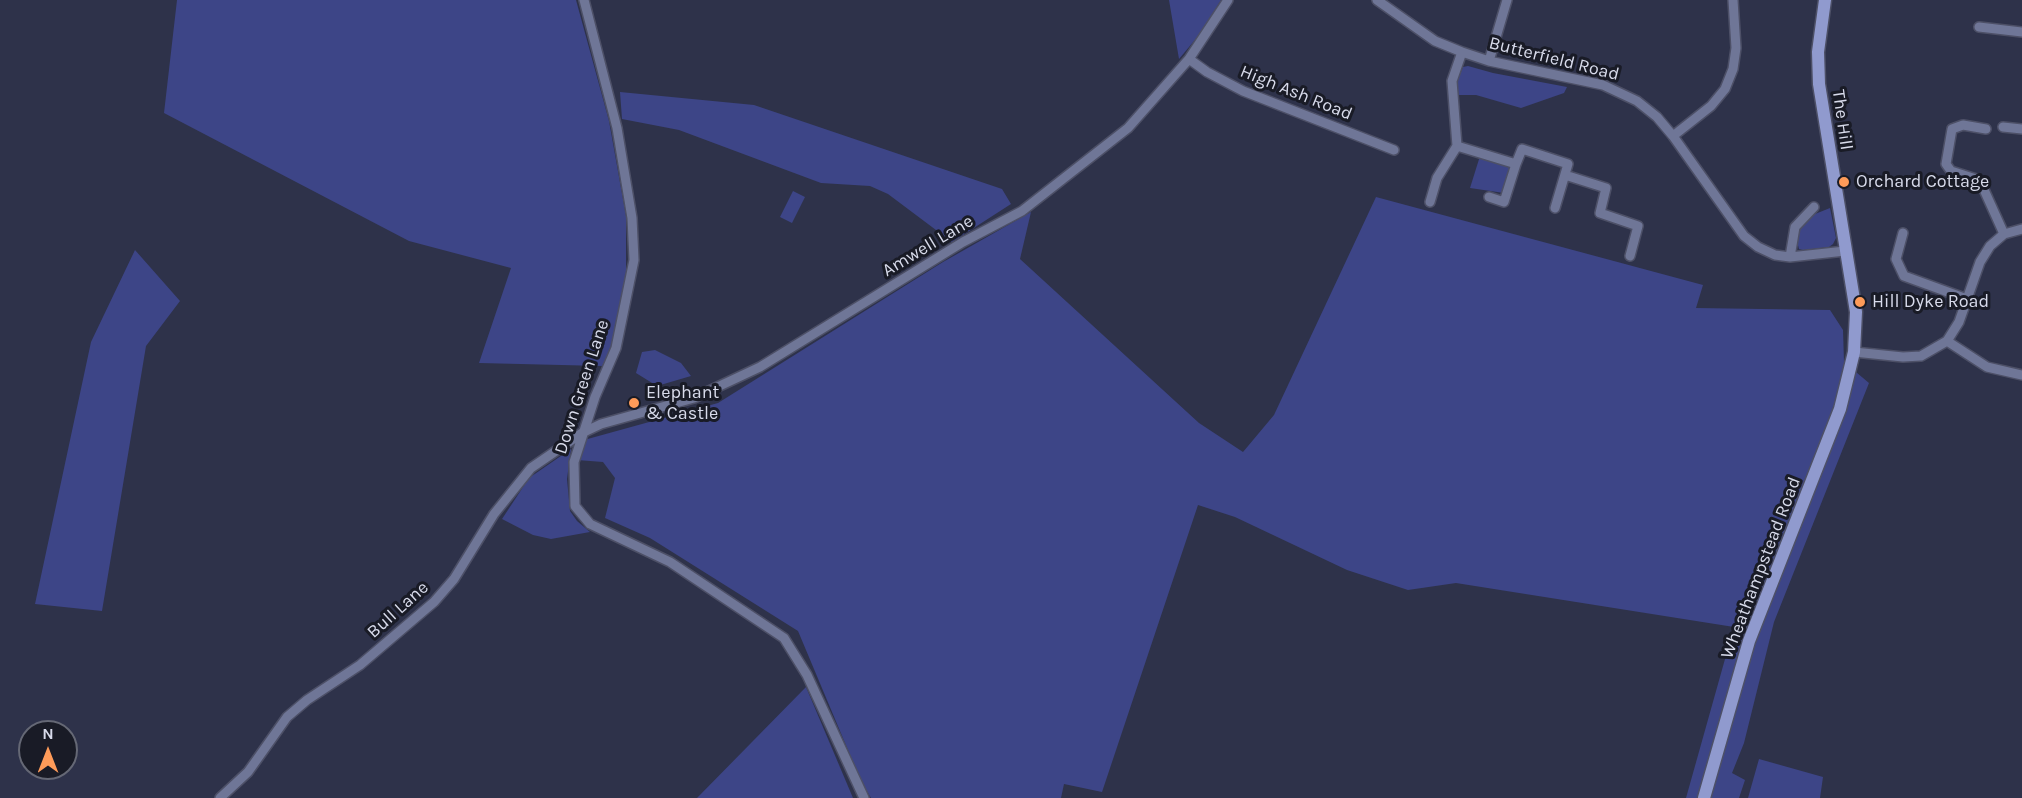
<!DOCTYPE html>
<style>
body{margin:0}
#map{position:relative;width:2022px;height:798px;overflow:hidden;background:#2e324a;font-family:Karla,sans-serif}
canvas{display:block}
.north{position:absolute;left:18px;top:720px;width:60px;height:60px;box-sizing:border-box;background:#191b26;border:2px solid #656875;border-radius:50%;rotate:0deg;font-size:16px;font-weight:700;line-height:24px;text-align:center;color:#d8dbeb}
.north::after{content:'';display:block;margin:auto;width:21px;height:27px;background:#fe9b59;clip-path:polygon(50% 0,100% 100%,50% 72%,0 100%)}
</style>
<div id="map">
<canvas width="2022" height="798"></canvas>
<div class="north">N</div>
</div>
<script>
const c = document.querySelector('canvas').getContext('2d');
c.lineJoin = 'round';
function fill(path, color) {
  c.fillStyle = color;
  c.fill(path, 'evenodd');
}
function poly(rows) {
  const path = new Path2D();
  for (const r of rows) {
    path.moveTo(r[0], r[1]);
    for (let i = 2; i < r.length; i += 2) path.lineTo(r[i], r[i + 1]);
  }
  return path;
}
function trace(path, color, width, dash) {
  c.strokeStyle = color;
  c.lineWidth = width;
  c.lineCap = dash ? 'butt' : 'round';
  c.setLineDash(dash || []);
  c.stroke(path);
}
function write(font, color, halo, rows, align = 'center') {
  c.font = font + ' Karla,sans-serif';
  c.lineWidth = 6;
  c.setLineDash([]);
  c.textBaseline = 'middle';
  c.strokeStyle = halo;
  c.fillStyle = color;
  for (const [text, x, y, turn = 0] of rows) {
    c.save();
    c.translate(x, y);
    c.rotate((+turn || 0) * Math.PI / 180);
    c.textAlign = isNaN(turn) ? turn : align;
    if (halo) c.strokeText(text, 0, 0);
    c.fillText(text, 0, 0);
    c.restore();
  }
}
fill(poly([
 [177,0,576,0,609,121,626,216,626,290,614,345,602,366,479,363,511,268,409,241,164,113],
 [1169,0,1221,0,1199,35,1179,59],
 [1468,66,1493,73,1567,87,1564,93,1521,108,1476,95,1458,95,1457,81,1463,67],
 [620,92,754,105,1002,189,1011,204,952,242,888,194,870,186,821,183,679,130,622,119],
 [1480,156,1511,166,1504,193,1470,188],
 [793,191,805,197,792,223,780,217],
 [1376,197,1703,285,1696,308,1830,310,1843,330,1844,362,1869,383,1774,622,1744,743,1732,773,1745,780,1739,798,1686,798,1734,627,1456,583,1408,590,1347,570,1235,517,1198,505,1102,792,1064,784,1061,798,871,798,861,781,798,631,650,538,605,518,615,478,603,462,577,460,584,440,718,403,943,262,1031,212,1020,259,1199,423,1243,452,1274,415],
 [1830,208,1836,238,1833,244,1829,247,1803,250,1799,249,1796,237,1799,229,1815,214],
 [135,250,180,301,146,346,102,611,35,604,91,342],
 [655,350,681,363,691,376,657,386,636,373,642,352],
 [571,449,567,479,570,511,577,521,590,532,551,539,533,535,502,519,529,478],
 [806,687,853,798,697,798],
 [1759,759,1823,777,1820,798,1748,798]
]), '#3d4587');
const minor = poly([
 [584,0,617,128,632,218,634,260,616,348,595,397,574,462,575,506,590,524,670,562,784,638,807,675,864,798],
 [1377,0,1435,41,1462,52,1489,61,1603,85,1637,101,1657,117,1673,136,1744,236,1758,247,1775,255,1790,257,1845,251],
 [1979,27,2022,32],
 [1189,59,1207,72,1243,91,1394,150],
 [1489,61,1507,0],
 [2003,127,2022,129],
 [1986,129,1963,125,1952,129,1946,164,1951,171,1976,179,1981,183,2004,234],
 [1673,136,1711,106,1725,89,1733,69,1736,48,1733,0],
 [1457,146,1516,164,1504,202,1489,197],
 [1516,164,1522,149,1568,164,1555,208],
 [1565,175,1606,188,1600,213,1638,226,1630,256],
 [1430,202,1437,178,1457,146,1452,81,1462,52],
 [1903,233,1896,259,1904,276,1967,299],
 [1790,257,1795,227,1814,207],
 [1947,341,1987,367,2022,375],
 [1854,352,1903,357,1921,356,1947,341,1959,322,1980,262,1990,246,2004,234,2022,229],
 [220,798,248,772,287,717,307,700,360,665,434,602,454,579,494,514,531,468,582,433,601,424,694,398,760,367,963,242,1022,211,1128,128,1189,59,1228,0]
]);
const secondary = poly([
 [1704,798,1749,641,1840,409,1854,352,1856,312,1819,84,1818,52,1825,0]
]);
trace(minor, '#4d5067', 12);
trace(secondary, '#4d5067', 15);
trace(minor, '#6f7697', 9);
trace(secondary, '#909ace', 12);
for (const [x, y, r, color] of [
 [1844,182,6,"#fe9b59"],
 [1860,302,6,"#fe9b59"],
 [634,403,6,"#fe9b59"]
]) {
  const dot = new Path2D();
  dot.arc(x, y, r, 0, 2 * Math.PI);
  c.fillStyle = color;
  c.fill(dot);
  trace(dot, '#191b26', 2);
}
write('18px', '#d8dbeb', '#191b26', [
 ["Butterfield Road",1554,59,14],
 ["High Ash Road",1296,93,22],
 ["The Hill",1842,120,82],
 ["Amwell Lane",928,246,-31],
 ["Down Green Lane",582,387,-72],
 ["Wheathampstead Road",1761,568,-69],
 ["Bull Lane",398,610,-42]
]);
write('18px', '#d8dbeb', '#191b26', [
 ["Orchard Cottage",1856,182],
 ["Hill Dyke Road",1872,302],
 ["Elephant",646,393],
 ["& Castle",646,414]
], 'left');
</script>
